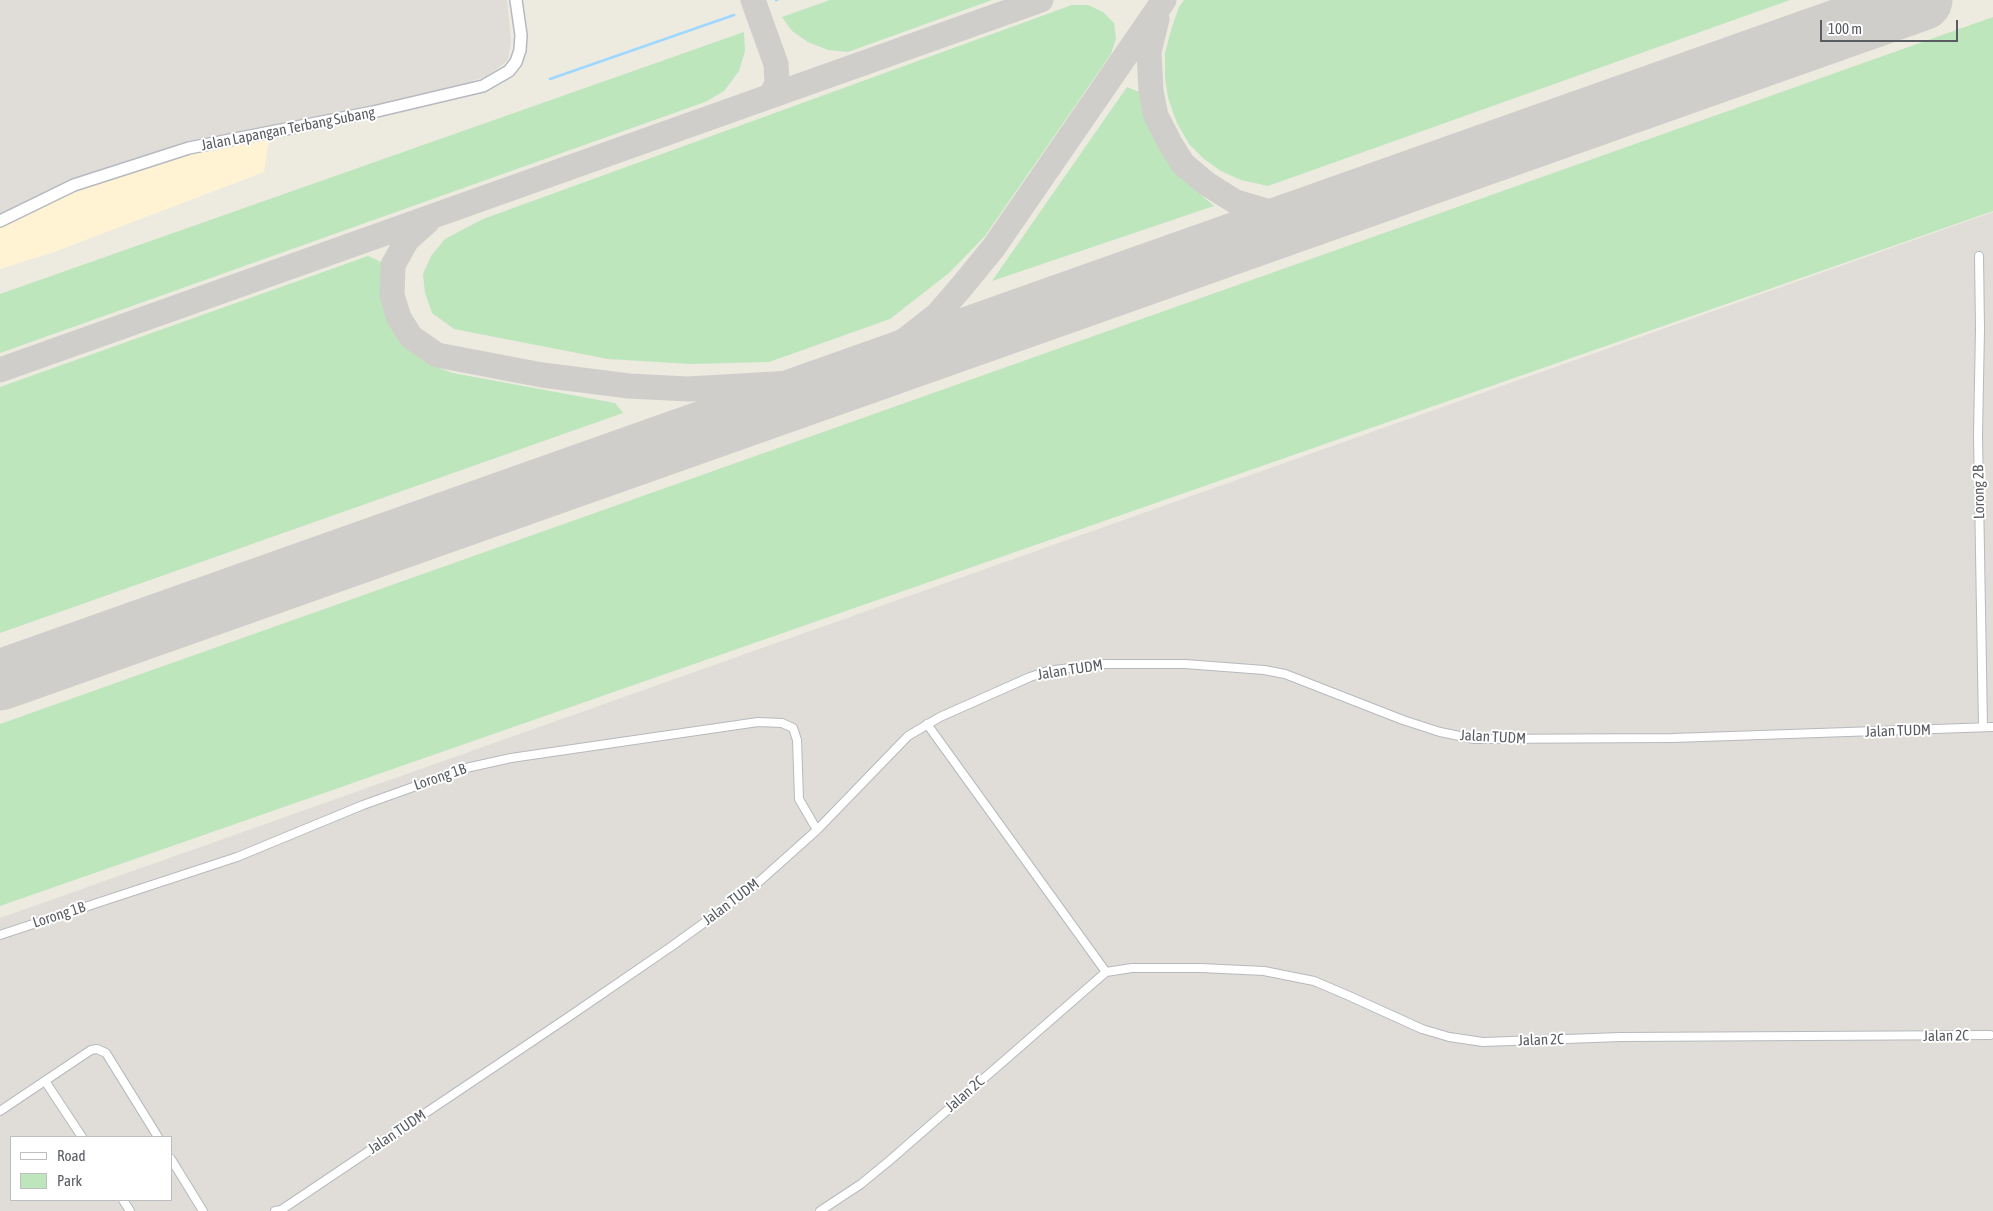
<!DOCTYPE html>
<style>
body{margin:0}
#map{position:relative;width:1993px;height:1211px;overflow:hidden;background:#edeae0;font-family:"Asap Condensed",sans-serif}
canvas{display:block}
.legend{position:absolute;left:10px;top:1136px;width:162px;height:65px;box-sizing:border-box;background:#fff;border:1px solid #bdbec0;margin:0;padding:6px 9px;list-style:none;font-size:15px;color:#595d62}
.legend li{display:flex;align-items:center;gap:10px;height:25px}
.legend b{width:25px;border:1px solid #bdbec0}
.scale{position:absolute;left:1820px;top:20px;width:138px;height:22px;box-sizing:border-box;border:2px solid #595d62;border-top:0;padding-left:6px;font-size:15px;line-height:18px;white-space:nowrap;color:#595d62;-webkit-text-stroke:4px #fff;paint-order:stroke}
</style>
<div id="map">
<canvas width="1993" height="1211"></canvas>
<ul class="legend">
<li><b style="height:6px;background:#fff"></b>Road</li>
<li><b style="height:14px;background:#bde6bc"></b>Park</li>
</ul>
<div class="scale">100 m</div>
</div>
<script>
const c = document.querySelector('canvas').getContext('2d');
c.lineJoin = 'round';
function fill(path, color) {
  c.fillStyle = color;
  c.fill(path, 'evenodd');
}
function poly(rows) {
  const path = new Path2D();
  for (const r of rows) {
    path.moveTo(r[0], r[1]);
    for (let i = 2; i < r.length; i += 2) path.lineTo(r[i], r[i + 1]);
  }
  return path;
}
function trace(path, color, width, dash) {
  c.strokeStyle = color;
  c.lineWidth = width;
  c.lineCap = dash ? 'butt' : 'round';
  c.setLineDash(dash || []);
  c.stroke(path);
}
function write(font, color, halo, rows, align = 'center') {
  c.font = font + ' "Asap Condensed",sans-serif';
  c.lineWidth = 4;
  c.setLineDash([]);
  c.textBaseline = 'middle';
  c.strokeStyle = halo;
  c.fillStyle = color;
  for (const [text, x, y, turn = 0] of rows) {
    c.save();
    c.translate(x, y);
    c.rotate((+turn || 0) * Math.PI / 180);
    c.textAlign = isNaN(turn) ? turn : align;
    if (halo) c.strokeText(text, 0, 0);
    c.fillText(text, 0, 0);
    c.restore();
  }
}
fill(poly([
 [270,132,264,172,54,252,0,269,0,221,109,174]
]), '#fff3d4');
fill(poly([
 [0,0,507,0,511,40,508,60,488,76,373,112,128,167,0,221],
 [1993,212,1993,1211,0,1211,0,918],
 [11,1137,171,1137,171,1200,11,1200]
]), '#e0ddd8');
fill(poly([
 [830,0,992,0,848,52,828,50,808,42,792,31,782,17],
 [1184,0,1790,0,1268,186,1241,180,1221,171,1204,159,1189,144,1177,123,1168,98,1165,78,1165,53,1171,30,1179,7],
 [1072,5,1088,5,1103,12,1114,23,1116,38,1111,54,985,236,949,273,890,319,769,362,690,364,608,359,454,329,432,313,425,293,423,274,431,256,445,239,483,219],
 [1993,17,1993,211,0,906,0,724],
 [744,32,745,51,739,71,724,91,705,102,0,353,0,294],
 [1127,87,1139,92,1147,119,1163,151,1187,183,1214,206,992,281],
 [368,256,383,263,381,288,386,312,397,336,416,354,433,366,453,373,615,403,623,413,0,633,0,387]
]), '#bde6bc');
trace(poly([
 [776,0,777,0],
 [550,79,734,15]
]), '#9ed8ff', 2.5);
trace(poly([
 [753,0,776,64,777,84,770,96],
 [1157,19,1149,52,1151,91,1156,116,1171,145,1183,164,1207,184,1236,202,1270,212,1290,214,1311,212,1347,204],
 [428,221,407,240,393,265,392,295,399,318,411,337,437,355,542,375,629,386,688,389,792,383,857,372,908,359],
 [875,361,906,339,938,314,963,285,994,247,1164,0],
 [0,370,1041,0]
]), '#d0ceca', 25);
trace(poly([
 [0,680,1922,0]
]), '#d0ceca', 61);
const street = poly([
 [1979,256,1980,329,1978,435,1983,727],
 [927,724,1106,972],
 [0,935,237,857,363,805,466,768,511,758,758,722,782,723,793,728,797,740,799,799,817,830],
 [45,1081,82,1137],
 [0,1111,91,1050,97,1049,106,1053,158,1137],
 [171,1159,203,1211],
 [123,1200,130,1211],
 [275,1211,281,1210,567,1018,672,946,726,907,761,880,817,830,908,736,940,717,1030,677,1048,671,1099,664,1185,664,1264,670,1285,674,1403,720,1440,732,1474,739,1673,738,1993,727],
 [820,1211,861,1184,889,1161,1106,972,1132,968,1201,968,1264,971,1314,981,1347,995,1422,1029,1449,1037,1483,1042,1621,1037,1990,1035]
]);
const secondary = poly([
 [0,221,74,185,189,148,373,112,483,86,509,71,516,62,520,50,521,35,516,0]
]);
trace(street, '#b6b9be', 10);
trace(secondary, '#b6bac0', 14);
trace(street, '#fff', 8);
trace(secondary, '#fff', 11);
write('15px', '#595d62', '#fff', [
 ["Jalan Lapangan Terbang Subang",288,129,-11],
 ["Lorong 2B",1979,492,-91],
 ["Jalan TUDM",1070,670,-9],
 ["Jalan TUDM",1898,731,-2],
 ["Jalan TUDM",1493,737,3],
 ["Lorong 1B",440,777,-19],
 ["Jalan TUDM",731,902,-37],
 ["Lorong 1B",59,915,-18],
 ["Jalan 2C",1946,1036,-1],
 ["Jalan 2C",1541,1040,-2],
 ["Jalan 2C",965,1094,-41],
 ["Jalan TUDM",397,1132,-34]
]);
</script>
